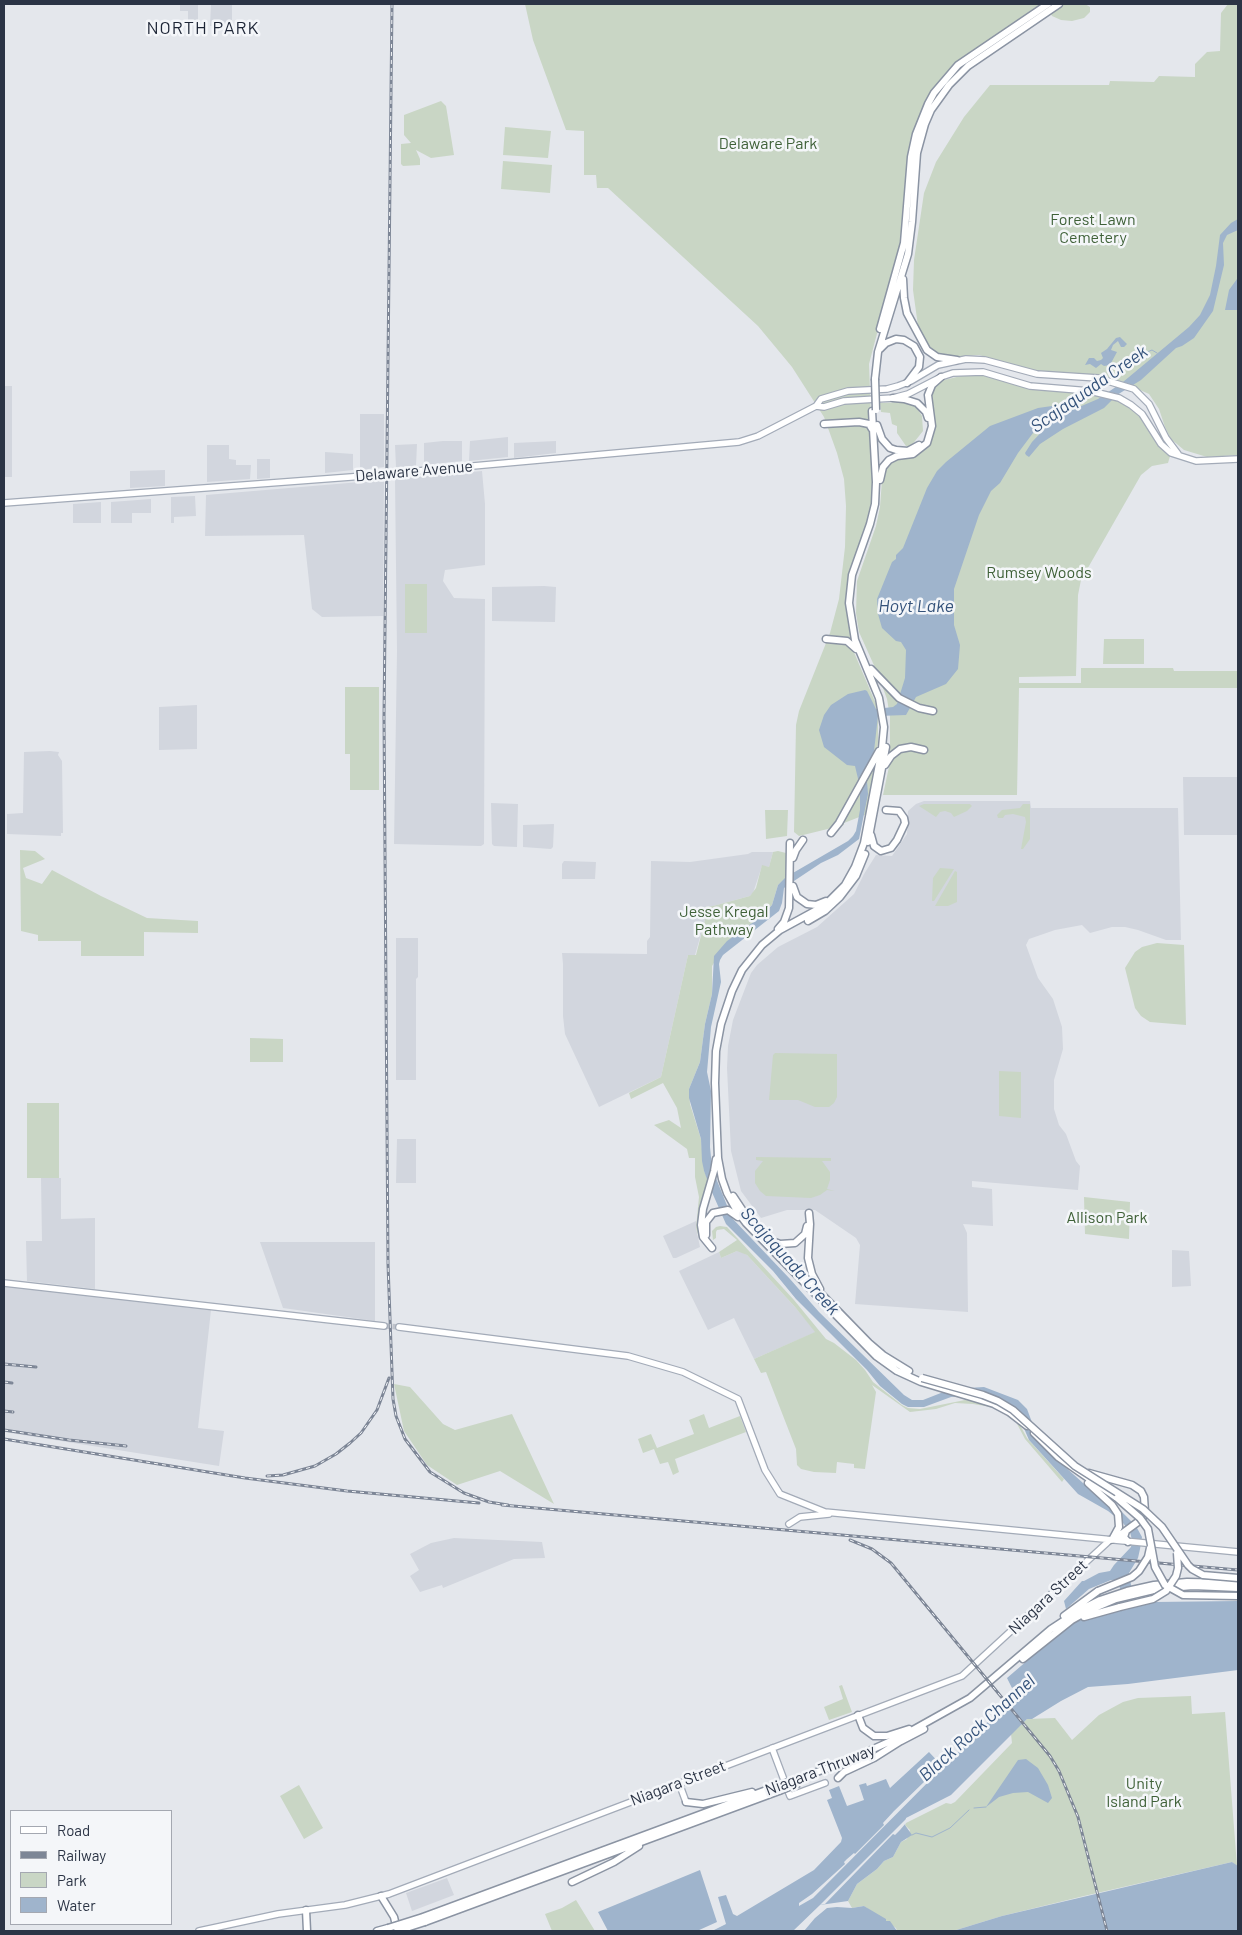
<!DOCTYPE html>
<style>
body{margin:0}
#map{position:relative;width:1242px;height:1935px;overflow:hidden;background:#e4e7ec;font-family:Barlow,sans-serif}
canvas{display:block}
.frame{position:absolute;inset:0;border:5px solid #2b3445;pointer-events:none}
.legend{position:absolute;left:10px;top:1810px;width:162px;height:115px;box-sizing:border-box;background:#f4f6f9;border:1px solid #a4a8b1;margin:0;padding:6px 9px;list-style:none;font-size:15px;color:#2b3445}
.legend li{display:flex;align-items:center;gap:10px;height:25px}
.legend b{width:25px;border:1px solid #a4a8b1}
</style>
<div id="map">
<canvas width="1242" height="1935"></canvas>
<div class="frame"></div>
<ul class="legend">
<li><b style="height:6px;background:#fff"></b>Road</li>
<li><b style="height:6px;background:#7d8696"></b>Railway</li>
<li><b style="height:14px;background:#c9d6c5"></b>Park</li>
<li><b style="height:14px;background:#9fb4cc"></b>Water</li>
</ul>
</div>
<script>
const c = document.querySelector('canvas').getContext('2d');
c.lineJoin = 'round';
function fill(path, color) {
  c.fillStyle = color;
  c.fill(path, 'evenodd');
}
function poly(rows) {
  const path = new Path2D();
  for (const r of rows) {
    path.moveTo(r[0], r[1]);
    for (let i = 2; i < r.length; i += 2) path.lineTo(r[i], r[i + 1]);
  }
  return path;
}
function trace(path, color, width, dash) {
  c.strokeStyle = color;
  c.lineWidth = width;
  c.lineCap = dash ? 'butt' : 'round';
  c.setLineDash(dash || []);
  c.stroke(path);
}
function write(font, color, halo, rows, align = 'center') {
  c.font = font + ' Barlow,sans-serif';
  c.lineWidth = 5;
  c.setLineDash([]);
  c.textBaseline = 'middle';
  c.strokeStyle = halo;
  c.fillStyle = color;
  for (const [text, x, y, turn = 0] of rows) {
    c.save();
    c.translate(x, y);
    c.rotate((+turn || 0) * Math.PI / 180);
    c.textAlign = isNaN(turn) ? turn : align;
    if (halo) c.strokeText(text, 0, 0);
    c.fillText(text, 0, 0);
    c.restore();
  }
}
fill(poly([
 [180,4,198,4,198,26,188,25,188,11,180,11],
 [211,4,232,4,232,27,210,26],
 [4,386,12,386,12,477,4,477],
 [360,414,384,414,384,467,360,470],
 [508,437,508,457,469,461,470,441],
 [443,441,462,441,462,461,424,465,424,443],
 [556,441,556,453,514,458,514,443],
 [417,444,416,466,396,467,395,445],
 [207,445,229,445,229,459,236,460,236,465,251,465,250,479,207,482],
 [325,452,353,454,353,470,325,473],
 [257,459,270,459,270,478,257,479],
 [165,470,165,486,130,488,130,471],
 [482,471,485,504,485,565,445,570,443,581,454,598,485,599,484,844,481,846,394,844,397,651,395,479],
 [384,480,383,616,322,617,312,609,304,535,205,536,206,495],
 [195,496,196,516,174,517,174,523,171,523,171,497],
 [151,499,151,513,132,513,132,523,111,523,111,502],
 [101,502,101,523,73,523,73,504],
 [544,586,556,587,555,622,492,621,492,587],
 [197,705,197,749,159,750,159,707],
 [50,751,59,752,58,755,62,761,63,833,61,833,61,836,7,834,7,814,23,813,24,752],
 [1183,777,1238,777,1238,835,1184,835],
 [924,801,1030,801,1031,808,1178,808,1181,940,1166,940,1138,930,1125,927,1112,927,1090,933,1082,925,1055,930,1029,939,1026,945,1038,978,1053,999,1062,1027,1063,1049,1054,1080,1054,1109,1059,1125,1066,1134,1076,1161,1080,1166,1078,1190,972,1181,972,1187,992,1189,993,1226,963,1224,967,1233,968,1312,855,1304,860,1245,856,1238,815,1210,787,1210,761,1218,741,1191,731,1151,727,1068,728,1046,733,1020,751,973,757,965,778,947,817,927,854,894,864,874,876,855,892,856,907,834,908,811,916,804],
 [491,803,518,804,517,847,494,846,492,844],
 [554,824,553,847,551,849,523,847,523,825],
 [752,852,773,852,769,867,762,866,753,893,750,896,713,906,705,907,705,920,695,955,688,955,661,1077,599,1107,565,1034,563,1016,563,964,562,953,647,954,647,941,650,937,651,861,690,862,748,854],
 [564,861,596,862,595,879,562,879,562,864],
 [396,938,418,938,418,977,416,979,416,1080,396,1080],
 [397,1139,416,1139,416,1183,396,1183],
 [41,1178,61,1178,61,1219,95,1218,95,1289,27,1281,26,1241,42,1241],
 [696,1221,696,1228,700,1247,676,1258,673,1258,663,1236],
 [260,1242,375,1242,375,1321,283,1308],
 [1172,1250,1189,1251,1191,1286,1172,1287],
 [737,1251,740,1251,747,1255,795,1307,816,1332,754,1359,734,1318,708,1330,679,1271,719,1252,721,1258],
 [4,1286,211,1310,198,1428,224,1431,219,1466,4,1432],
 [454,1538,542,1542,545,1558,514,1559,443,1588,442,1585,420,1592,410,1576,419,1570,410,1554,431,1543],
 [447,1878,454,1895,412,1911,406,1893]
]), '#d2d6de');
fill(poly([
 [525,4,1043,4,948,75,914,133,909,151,901,242,869,364,873,473,872,506,847,603,853,650,876,704,878,721,878,742,867,814,844,823,844,825,799,836,794,832,796,725,799,711,830,633,839,599,845,547,846,506,844,479,837,453,824,417,792,367,758,326,608,188,597,188,596,175,584,175,584,131,566,130,533,40],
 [1064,4,1085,4,1090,7,1090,12,1084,18,1072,21,1061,20,1052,16,1051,14],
 [1228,4,1238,4,1238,455,1207,457,1184,450,1171,439,1165,427,1159,409,1149,394,1120,381,1099,375,1038,371,979,355,953,357,939,356,928,348,918,326,913,290,914,260,924,193,936,162,964,117,990,85,1109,85,1110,81,1154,82,1159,76,1195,77,1195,64,1207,52,1220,51,1221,13],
 [441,101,446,106,454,155,431,158,416,150,420,159,420,165,403,166,401,164,401,144,411,143,404,135,404,115],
 [505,127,551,131,548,158,503,155],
 [503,161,552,165,550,193,501,189],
 [965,375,985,376,1035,389,1087,392,1117,400,1140,415,1170,456,1168,463,1152,466,1141,475,1081,580,1078,595,1076,676,1019,677,1019,683,1081,683,1081,668,1173,668,1174,671,1238,671,1238,688,1019,688,1017,795,883,795,890,762,890,717,887,699,877,672,859,632,856,613,857,581,876,526,880,507,882,480,886,464,930,442,934,427,930,392,940,381],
 [901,402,915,405,922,416,923,431,911,446,906,446,897,433,897,426,892,424,890,413,881,412,880,403],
 [405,584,427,584,427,633,405,633],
 [1104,639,1144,639,1144,664,1103,664],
 [345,687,379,687,379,790,350,790,350,754,345,754],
 [924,804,970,804,972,806,967,811,954,817,951,813,945,811,940,812,936,817,919,806],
 [1023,804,1030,804,1030,839,1023,849,1021,849,1026,822,1025,817,1013,814,1005,815,1003,818,998,818,997,815,1002,810,1020,808],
 [765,810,788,810,787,836,766,839],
 [20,850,35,851,45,859,23,868,26,878,42,884,52,870,101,896,147,918,198,921,198,933,144,932,144,956,81,956,81,941,38,941,38,935,21,931],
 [778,851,786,853,788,857,788,876,778,885,772,905,762,916,727,942,712,966,712,994,705,1024,700,1062,689,1089,690,1104,701,1139,704,1171,709,1182,699,1216,701,1237,699,1238,696,1228,699,1197,695,1177,695,1158,689,1158,687,1149,654,1125,669,1120,681,1128,677,1108,663,1083,631,1099,629,1093,661,1077,688,955,696,955,705,920,705,907,713,906,750,896,756,888,762,865,769,867,773,852],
 [940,868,954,869,934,901,932,901,933,878],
 [955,871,957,872,957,902,948,906,935,906],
 [1157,943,1184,945,1186,1025,1150,1022,1141,1016,1135,1008,1125,968,1135,952,1142,947],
 [250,1038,283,1039,283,1062,250,1062],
 [775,1053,837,1054,837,1097,834,1103,829,1107,815,1107,798,1100,769,1100,773,1055],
 [999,1071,1021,1072,1021,1118,999,1116],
 [27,1103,59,1103,59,1178,27,1178],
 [756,1157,831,1158,831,1161,822,1161,830,1172,830,1180,827,1189,835,1191,827,1190,820,1195,811,1198,766,1196,760,1191,755,1183,755,1171,763,1161,756,1160],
 [1084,1197,1130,1202,1129,1239,1085,1234],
 [720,1226,727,1227,794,1300,826,1339,834,1343,856,1360,865,1370,873,1382,902,1405,908,1408,920,1409,965,1400,987,1403,1014,1414,1027,1438,1064,1479,1062,1482,1025,1439,1015,1420,1008,1414,997,1408,973,1404,955,1403,936,1409,910,1412,872,1385,876,1392,865,1469,854,1468,854,1464,837,1462,836,1473,814,1472,801,1469,797,1465,796,1449,766,1372,761,1373,754,1359,815,1332,795,1307,747,1255,737,1251,721,1258,719,1252,737,1240,724,1229,717,1230,716,1232,716,1238,713,1240,712,1231,716,1227],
 [394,1384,410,1387,443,1424,455,1430,512,1414,554,1504,500,1471,457,1485,427,1465,404,1431],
 [704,1414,709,1428,740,1416,746,1432,675,1459,679,1472,673,1475,668,1462,660,1464,654,1449,643,1453,638,1439,651,1434,657,1448,694,1434,689,1420],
 [842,1685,852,1712,829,1720,824,1707,843,1699,839,1686],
 [1191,1696,1192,1714,1225,1712,1237,1866,1232,1862,1084,1896,1002,1916,953,1931,897,1931,896,1928,864,1906,852,1908,848,1901,857,1884,877,1869,884,1861,893,1857,901,1842,907,1839,910,1830,905,1825,906,1823,946,1803,951,1804,955,1802,1012,1743,1011,1734,1027,1719,1055,1718,1072,1740,1099,1715,1123,1702,1138,1698],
 [299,1785,323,1828,304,1839,280,1796],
 [576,1900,595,1931,552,1931,545,1914,562,1908]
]), '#c9d6c5');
fill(poly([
 [1238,219,1238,230,1227,235,1223,243,1224,265,1213,311,1194,338,1182,346,1176,348,1141,380,1117,395,1104,408,1063,429,1040,444,1029,457,1026,455,1025,453,1032,442,1051,422,1065,413,1098,399,1123,382,1189,327,1200,315,1210,295,1216,266,1220,235,1231,223],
 [1237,279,1238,310,1225,310,1229,290],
 [1120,337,1127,344,1124,347,1121,347,1118,341,1113,345,1111,350,1117,352,1110,365,1104,366,1101,364,1096,368,1090,364,1085,365,1089,358,1094,358,1097,361,1101,360,1103,358,1101,353,1107,349,1116,338],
 [1052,406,1055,409,1055,413,1033,433,1018,453,1000,483,991,491,979,515,954,589,954,625,960,645,958,669,946,684,916,697,906,715,878,716,874,751,866,769,868,794,859,839,838,855,821,863,788,885,784,888,782,903,779,911,723,955,720,960,719,964,721,982,711,1027,707,1072,711,1091,710,1147,712,1168,732,1218,790,1279,819,1312,904,1395,912,1400,923,1400,951,1389,984,1387,1018,1400,1027,1409,1033,1425,1050,1450,1063,1465,1083,1483,1119,1509,1132,1522,1135,1528,1137,1528,1142,1537,1140,1549,1138,1558,1129,1573,1131,1585,1138,1604,1155,1602,1238,1601,1238,1670,1128,1684,1088,1687,1061,1701,1032,1719,1027,1719,951,1795,906,1818,905,1825,912,1835,901,1842,893,1857,884,1861,877,1869,857,1884,848,1901,820,1905,793,1931,712,1931,726,1924,718,1897,726,1895,733,1914,737,1916,814,1870,841,1842,842,1838,827,1800,832,1798,829,1790,839,1786,847,1806,864,1800,859,1785,866,1783,867,1786,886,1779,890,1788,929,1752,943,1767,984,1725,1032,1686,1030,1679,1026,1679,1012,1688,1007,1678,1064,1629,1078,1621,1099,1614,1099,1610,1121,1603,1120,1588,1115,1580,1111,1580,1089,1589,1066,1609,1064,1601,1082,1581,1084,1581,1099,1573,1110,1571,1114,1565,1131,1547,1132,1540,1130,1532,1123,1523,1108,1511,1078,1494,1029,1440,1020,1419,973,1395,951,1397,924,1407,908,1407,902,1404,880,1386,867,1370,796,1299,773,1271,726,1224,711,1190,704,1171,702,1161,701,1139,689,1098,689,1089,700,1062,705,1024,712,994,714,956,727,941,762,916,772,905,778,885,786,877,848,841,853,836,856,831,860,810,860,787,855,766,847,765,824,747,819,730,824,715,831,705,848,694,865,690,867,691,876,709,893,707,897,704,905,678,906,650,901,642,896,641,882,628,878,614,877,599,892,562,896,559,896,555,903,548,927,488,937,471,946,462,990,426,1038,408],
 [1026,1759,1038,1768,1048,1785,1052,1798,1048,1803,1028,1792,1013,1793,999,1797,986,1807,1018,1760],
 [1232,1862,1238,1866,1238,1931,953,1931,1002,1916],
 [700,1870,717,1922,697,1931,608,1931,598,1912],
 [864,1906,886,1919,886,1921,890,1921,897,1931,804,1931,815,1918,827,1908,837,1907,852,1908]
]), '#9fb4cc');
fill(poly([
 [955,1752,956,1754,813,1898,799,1906,799,1903,812,1894,845,1864,844,1862,847,1859,854,1853,855,1854,884,1825,883,1823,894,1811],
 [906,1819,906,1823,900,1830,895,1835,893,1834,825,1904,820,1905]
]), '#e4e7ec');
trace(poly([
 [1117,365,1120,371,1124,371,1135,357,1152,350,1157,353],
 [974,1808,986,1807],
 [912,1835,916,1833,932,1837,950,1828,969,1810]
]), '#9fb4cc', 1);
trace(poly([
 [384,1326,399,1327]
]), '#bfc3cb', 5.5, [5.5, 3]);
const major = poly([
 [816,406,824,407,844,401,893,398,908,394,941,377,953,373,983,372,1030,386,1090,391,1119,398,1131,405,1142,414,1161,444,1171,453,1196,461,1238,459],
 [4,503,351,477,739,442,758,436,816,406,821,399,831,396,848,391,887,389,898,386,911,381,938,365,966,359,985,360,1037,374,1098,378,1134,389,1149,404,1166,438,1178,454],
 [4,1283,384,1326],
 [399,1327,628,1356,683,1372,738,1399,765,1470,780,1494,825,1512,1238,1552],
 [789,1524,800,1517,829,1514],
 [772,1748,790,1796,825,1783],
 [679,1783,686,1802],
 [199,1931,278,1914,345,1905,389,1894,962,1676,1110,1540]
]);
const highway = poly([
 [903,279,904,298,907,313,927,350,937,357,957,360],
 [880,329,904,243,911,157,916,134,928,104,934,93,958,65,1048,4],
 [880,349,886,343,896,339,904,340,914,346,920,357,919,367,907,383],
 [875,379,878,352,908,254,912,222,917,153,925,124,931,110,949,85,968,66,1059,4],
 [893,398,904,399,917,403,926,412,928,418],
 [872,411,876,482,875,504,870,524,852,575,849,603,855,640,879,698,884,727,882,748,864,843,855,867,845,885,824,906,780,930,762,945,742,970,732,991,721,1024,716,1051,715,1083,718,1158,722,1179,727,1193,737,1211,746,1223,876,1356,897,1371,921,1382,994,1404,1009,1412,1027,1426],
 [824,424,859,422,869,424,872,429],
 [877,425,882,439,890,448,896,450,908,451,919,445],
 [880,480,883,467,889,460,897,456,913,454,927,443,932,426,928,395,932,385,941,377],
 [826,639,847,641,856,649],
 [871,669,899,698,919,708,933,711],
 [885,765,891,756,900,749,911,747,924,750],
 [831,833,839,823,879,751],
 [871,835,874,846,881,851,891,848,897,840,905,823,904,818,899,811,886,810],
 [868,842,886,747],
 [793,858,796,850,803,840],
 [793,886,797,897,807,904,816,905,826,901],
 [808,921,825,911,840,897,856,876,865,854],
 [778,929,784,922,789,908,790,843],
 [733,1196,743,1211,759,1230,869,1343,883,1355,909,1371],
 [809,1213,810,1224,808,1258,812,1274,820,1289],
 [706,1235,706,1222,713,1213,728,1210,738,1217],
 [772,1241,780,1244,795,1243,805,1234,807,1226],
 [712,1248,703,1237,701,1225,703,1209,714,1171,716,1159],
 [1034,1433,1058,1457,1117,1498],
 [1089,1473,1132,1485,1141,1491,1144,1497,1145,1512,1142,1519,1116,1538,1110,1540],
 [1088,1483,1112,1505,1118,1514,1119,1527,1113,1538],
 [1126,1531,1124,1537,1128,1542],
 [1064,1616,1098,1591],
 [1084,1617,1120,1607],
 [1023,1659,1072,1620,1090,1610,1116,1599,1158,1589,1193,1586,1238,1588],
 [858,1715,863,1728,874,1736,887,1736,909,1729],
 [901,1741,924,1729],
 [838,1778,844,1772,874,1758,904,1739],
 [797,1779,842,1763,902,1736,970,1698,1051,1629,1080,1610,1100,1600,1127,1591,1154,1585,1187,1582,1238,1583],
 [686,1802,703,1804,752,1792],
 [572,1882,614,1862,639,1846],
 [381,1896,394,1917,397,1930],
 [306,1910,307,1931],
 [423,1917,780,1785],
 [425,1922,779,1791],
 [377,1931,388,1928]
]);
trace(major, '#a3abb8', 8);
trace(highway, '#8b94a3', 9);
trace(major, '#fff', 5.5);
trace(highway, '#fff', 6);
const rail = poly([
 [392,4,384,717,388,1264,393,1399,396,1416,405,1439,430,1472,464,1493,489,1502,508,1505],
 [4,1364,36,1367],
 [4,1382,12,1383],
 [4,1411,13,1412],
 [4,1430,69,1440,126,1446],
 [4,1439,245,1478,347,1491,479,1503],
 [267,1476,283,1475,315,1466,336,1454,350,1443,361,1433,377,1410,389,1378],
 [502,1505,1238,1570],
 [850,1540,872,1549,891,1563,1050,1756,1059,1771,1078,1817,1107,1931]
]);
trace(rail, '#7d8696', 3);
trace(rail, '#f4f6f9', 1, [4]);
const highwayBridge = poly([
 [875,379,876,410],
 [922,1378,983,1395,998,1401,1013,1410,1075,1466,1143,1509,1162,1527,1188,1565,1192,1569,1203,1575,1238,1578],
 [1117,1498,1140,1518,1148,1529,1155,1567,1165,1585,1183,1595,1238,1596],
 [1098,1591,1132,1577,1139,1571,1148,1557,1150,1548],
 [1120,1607,1153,1599,1166,1591,1176,1576,1178,1568,1177,1553],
 [780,1785,797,1779],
 [779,1791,799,1783],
 [388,1928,423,1917],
 [397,1931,425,1922]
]);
trace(highwayBridge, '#8b94a3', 9, []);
trace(highwayBridge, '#fff', 6);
write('16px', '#3f6138', '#f4f6f9', [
 ["Delaware Park",768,144],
 ["Forest Lawn",1093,220],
 ["Cemetery",1093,238],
 ["Rumsey Woods",1039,573],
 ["Jesse Kregal",724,912],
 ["Pathway",724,930],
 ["Allison Park",1107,1218],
 ["Unity",1144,1784],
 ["Island Park",1144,1802]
]);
write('16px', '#2b3445', '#f4f6f9', [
 ["Delaware Avenue",414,471,-5],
 ["Niagara Street",1048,1597,-43],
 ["Niagara Thruway",820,1770,-21],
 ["Niagara Street",678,1783,-21]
]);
c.letterSpacing = '1px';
write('18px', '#1d2536', '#f4f6f9', [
 ["NORTH PARK",203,28]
]);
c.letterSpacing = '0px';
write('italic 18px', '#34527a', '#f4f6f9', [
 ["Scajaquada Creek",1089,389,-35],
 ["Hoyt Lake",916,606],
 ["Scajaquada Creek",790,1261,48],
 ["Black Rock Channel",977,1728,-42]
]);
</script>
